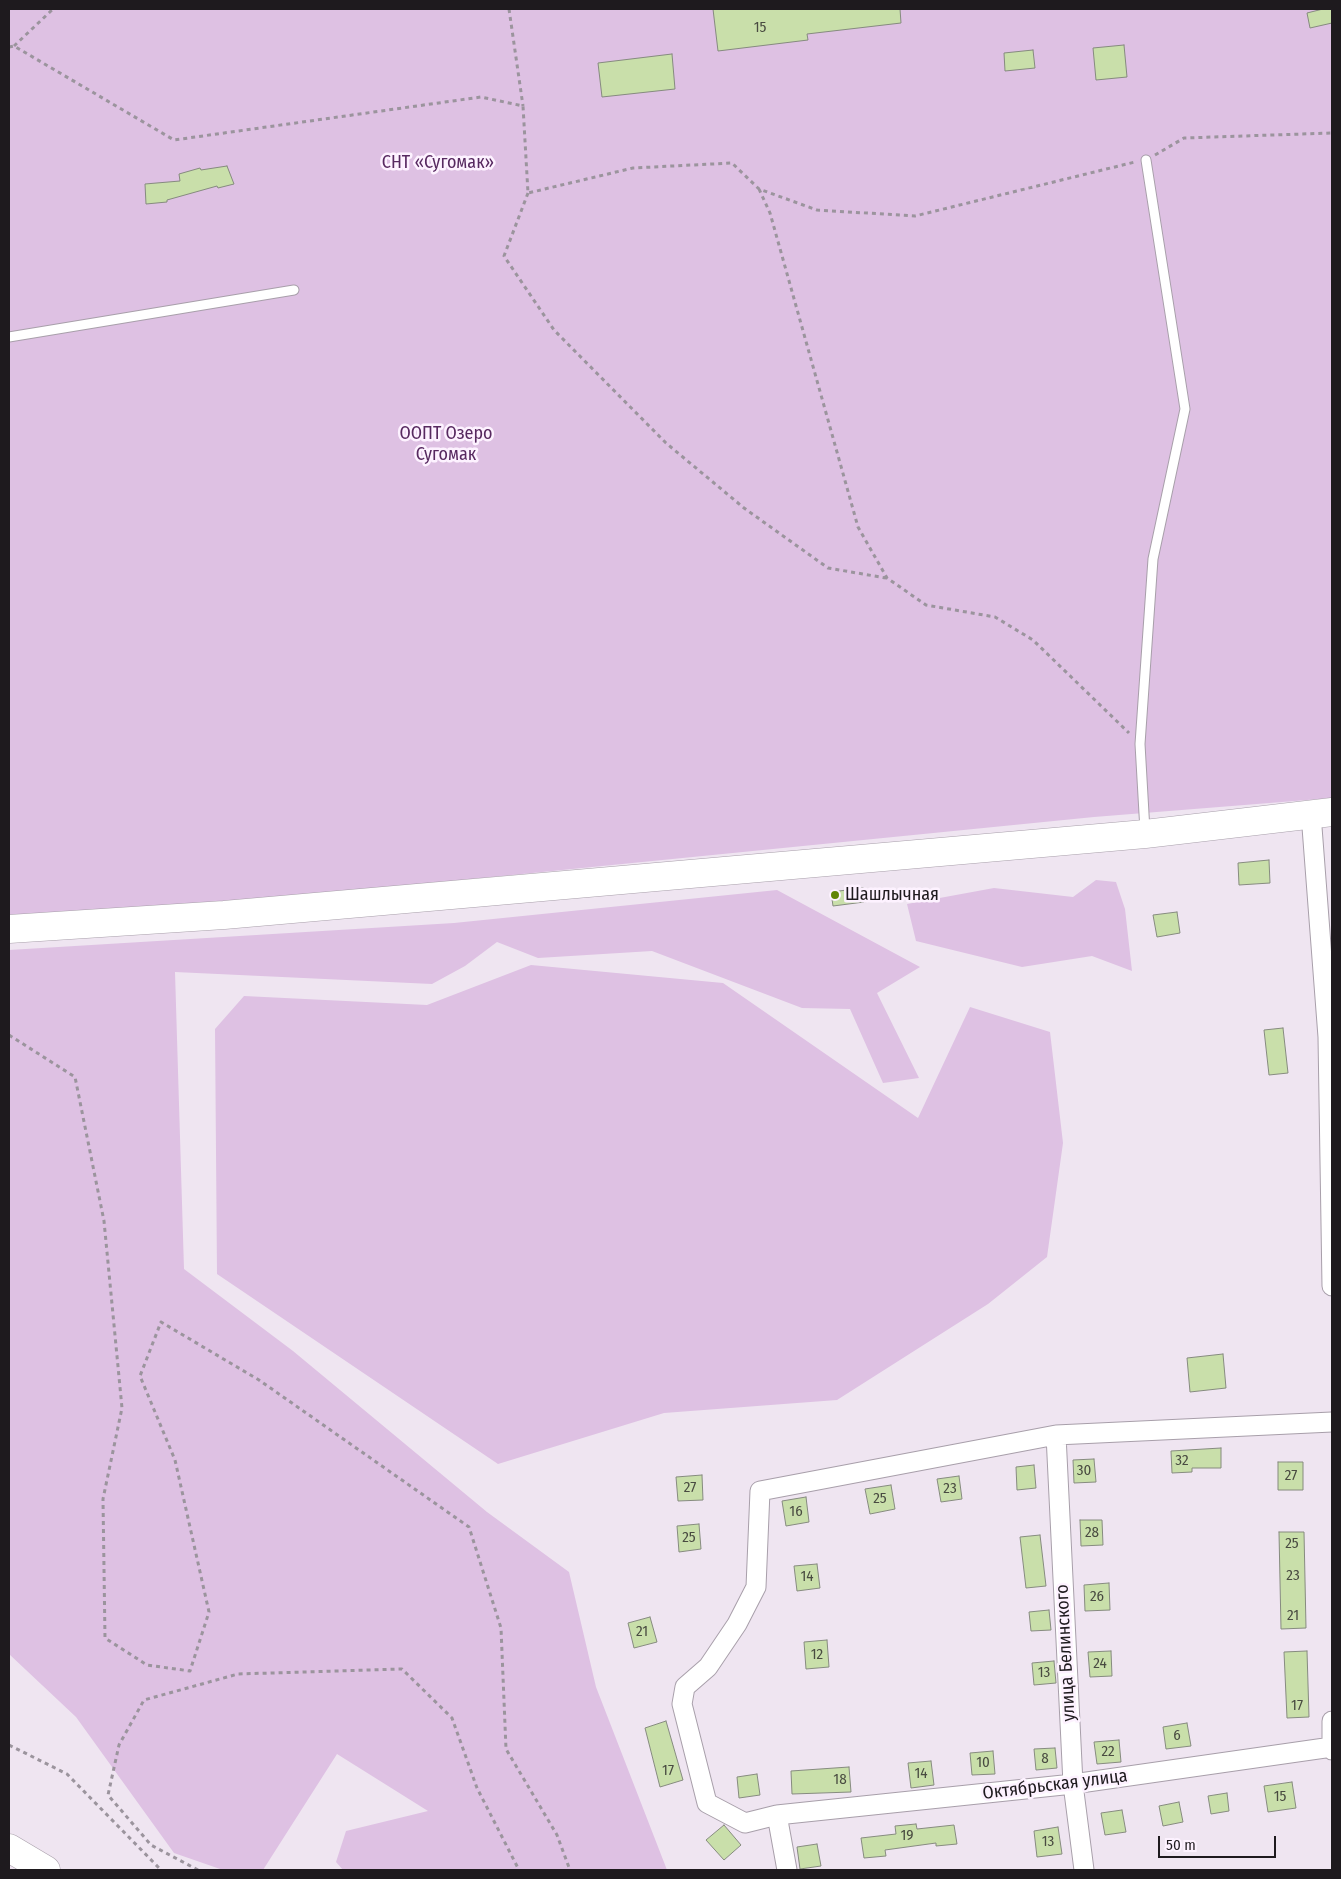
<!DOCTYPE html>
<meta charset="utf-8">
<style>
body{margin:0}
#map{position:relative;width:1341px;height:1879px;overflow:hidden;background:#efe5f1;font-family:"Fira Sans Condensed",sans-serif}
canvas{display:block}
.frame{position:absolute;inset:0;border:10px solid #1e1a1e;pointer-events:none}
.scale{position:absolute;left:1158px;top:1836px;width:118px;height:22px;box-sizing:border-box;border:2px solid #1e1a1e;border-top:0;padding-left:6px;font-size:15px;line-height:18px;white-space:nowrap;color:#1e1a1e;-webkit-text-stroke:4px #fdf2ff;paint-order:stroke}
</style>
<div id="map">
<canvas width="1341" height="1879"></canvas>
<div class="frame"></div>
<div class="scale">50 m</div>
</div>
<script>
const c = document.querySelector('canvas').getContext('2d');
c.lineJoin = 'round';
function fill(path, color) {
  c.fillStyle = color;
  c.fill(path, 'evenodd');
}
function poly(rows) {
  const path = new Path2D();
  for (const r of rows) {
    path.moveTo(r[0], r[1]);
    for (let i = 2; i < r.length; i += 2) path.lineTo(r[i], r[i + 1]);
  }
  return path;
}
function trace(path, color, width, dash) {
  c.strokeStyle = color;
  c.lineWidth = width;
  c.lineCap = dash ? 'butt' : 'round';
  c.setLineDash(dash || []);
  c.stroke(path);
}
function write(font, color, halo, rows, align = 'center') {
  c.font = font + ' "Fira Sans Condensed",sans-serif';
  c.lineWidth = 5;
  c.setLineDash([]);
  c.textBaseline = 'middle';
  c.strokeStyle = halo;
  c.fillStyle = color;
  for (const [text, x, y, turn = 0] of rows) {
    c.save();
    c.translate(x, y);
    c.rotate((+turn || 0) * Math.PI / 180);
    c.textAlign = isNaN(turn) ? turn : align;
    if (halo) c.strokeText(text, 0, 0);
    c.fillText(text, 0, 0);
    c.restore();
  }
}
fill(poly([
 [9,9,1332,9,1332,798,1094,817,221,904,9,916],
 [1096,880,1116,882,1125,909,1132,971,1092,956,1022,967,916,941,907,904,994,888,1073,897],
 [777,890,920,967,877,993,919,1078,883,1083,850,1009,802,1008,652,951,538,958,497,942,465,966,432,984,175,972,184,1269,293,1351,487,1512,569,1572,596,1687,667,1870,343,1870,336,1862,346,1831,428,1811,337,1754,263,1870,223,1870,174,1853,76,1717,9,1654,9,950,454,923],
 [531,965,723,983,918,1118,970,1007,1050,1032,1063,1143,1047,1257,988,1304,837,1400,664,1413,498,1464,217,1274,215,1029,244,996,427,1005]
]), '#dec1e3');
const building = poly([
 [713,9,900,9,901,23,807,34,808,40,718,51,713,9],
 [1323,9,1332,9,1332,23,1310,28,1307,13,1323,9],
 [1124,45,1127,77,1096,80,1093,48,1124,45],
 [1033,50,1035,68,1005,71,1004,53,1033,50],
 [672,54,675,89,602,97,598,63,672,54],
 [227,166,234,184,218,188,217,186,167,200,167,202,146,204,145,184,180,181,179,174,200,168,201,170,227,166],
 [1269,860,1270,883,1239,885,1238,863,1269,860],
 [863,888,864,902,833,906,831,892,863,888],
 [1177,912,1180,933,1157,937,1153,915,1177,912],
 [1283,1028,1288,1073,1269,1075,1264,1030,1283,1028],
 [1223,1354,1226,1388,1190,1392,1187,1358,1223,1354],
 [1221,1448,1221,1468,1192,1468,1192,1472,1172,1473,1171,1451,1221,1448],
 [1094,1459,1096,1482,1074,1483,1073,1460,1094,1459],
 [1278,1462,1303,1462,1303,1490,1278,1490,1278,1462],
 [1034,1465,1036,1488,1017,1490,1016,1467,1034,1465],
 [702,1475,703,1500,678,1501,676,1477,702,1475],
 [959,1476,962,1499,941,1502,937,1479,959,1476],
 [891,1485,895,1509,870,1514,865,1489,891,1485],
 [806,1497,809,1522,786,1526,782,1501,806,1497],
 [1080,1520,1102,1520,1103,1545,1081,1546,1080,1520],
 [699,1524,701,1549,679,1552,677,1526,699,1524],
 [1279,1532,1304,1532,1306,1628,1281,1629,1279,1532],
 [1040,1535,1046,1586,1026,1588,1020,1537,1040,1535],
 [817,1564,820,1588,797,1591,794,1566,817,1564],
 [1109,1583,1110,1610,1085,1611,1084,1585,1109,1583],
 [1049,1610,1051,1630,1031,1631,1029,1612,1049,1610],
 [650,1617,657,1642,634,1648,628,1623,650,1617],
 [827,1640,829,1667,806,1669,804,1642,827,1640],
 [1111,1651,1112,1676,1090,1677,1088,1652,1111,1651],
 [1307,1651,1309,1717,1287,1718,1284,1652,1307,1651],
 [1054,1661,1056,1683,1034,1685,1032,1663,1054,1661],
 [666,1721,683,1780,660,1787,645,1728,666,1721],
 [1187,1723,1191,1746,1166,1749,1163,1727,1187,1723],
 [1119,1740,1121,1762,1097,1764,1094,1742,1119,1740],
 [1055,1748,1057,1768,1036,1770,1034,1749,1055,1748],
 [993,1751,995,1774,972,1775,970,1753,993,1751],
 [931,1761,934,1785,911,1788,908,1763,931,1761],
 [849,1767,851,1792,792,1794,791,1771,849,1767],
 [757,1774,760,1795,739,1798,737,1777,757,1774],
 [1292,1782,1296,1808,1268,1812,1264,1786,1292,1782],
 [1227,1793,1229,1811,1211,1814,1208,1796,1227,1793],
 [1179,1802,1183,1822,1163,1826,1159,1806,1179,1802],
 [1122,1810,1126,1832,1105,1835,1101,1813,1122,1810],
 [916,1824,917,1829,954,1825,957,1844,936,1846,936,1843,885,1850,886,1856,864,1858,861,1838,896,1834,895,1826,916,1824],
 [724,1825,741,1845,724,1860,706,1840,724,1825],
 [1058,1827,1062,1854,1037,1857,1034,1831,1058,1827],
 [817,1844,821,1866,800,1869,797,1847,817,1844]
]);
fill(building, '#c9dfaa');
trace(building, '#868b7f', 1);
const service = poly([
 [9,337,294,290],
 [1145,831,1140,744,1153,559,1185,409,1146,160]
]);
const minor = poly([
 [1311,814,1328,1037,1332,1286],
 [1056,1435,1073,1784,1084,1870],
 [1332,1721,1332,1750],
 [777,1815,1073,1784,1332,1747],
 [787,1870,777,1815,745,1823,707,1803,682,1704,685,1687,708,1667,737,1624,756,1587,760,1491,1056,1435,1332,1422]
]);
const primary = poly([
 [9,929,224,915,1145,834,1332,812],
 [9,1848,46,1870]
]);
trace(service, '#a89faa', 11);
trace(minor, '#a89faa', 21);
trace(primary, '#a89faa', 29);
trace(poly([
 [509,9,523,106],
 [14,46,53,9],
 [9,47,14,46,174,140,481,97,523,106,528,193,633,168,732,163,759,189,817,210,915,216,1135,162],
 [1155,155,1184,138,1332,133],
 [759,189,770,213,858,527,887,578,926,605,995,617,1033,640,1129,733],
 [528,193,504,256,554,330,666,443,744,508,828,568,886,578],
 [9,1035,75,1077,104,1221,122,1408,103,1499,105,1638,147,1665,190,1671,209,1612,175,1460,140,1376,161,1322,259,1380,469,1527,501,1628,506,1749,557,1835,570,1870],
 [9,1745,67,1774,161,1870],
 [198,1870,151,1845,108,1795,119,1745,144,1700,238,1674,402,1669,452,1718,477,1788,519,1870]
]), '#9b949d', 3, [4, 4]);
trace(service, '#fff', 9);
trace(minor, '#fff', 19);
trace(primary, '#fff', 28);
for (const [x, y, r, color] of [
 [835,895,5,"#608504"]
]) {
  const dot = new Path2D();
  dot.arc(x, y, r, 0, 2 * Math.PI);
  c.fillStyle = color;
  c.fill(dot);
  trace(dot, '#fdf2ff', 2);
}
write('15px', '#494b41', null, [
 ["15",760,28],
 ["32",1182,1461],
 ["30",1084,1471],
 ["27",1291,1476],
 ["27",690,1488],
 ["23",950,1489],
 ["25",880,1499],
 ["16",796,1512],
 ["28",1092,1533],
 ["25",689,1538],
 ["25",1292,1544],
 ["23",1293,1576],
 ["14",807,1577],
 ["26",1097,1597],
 ["21",1293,1616],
 ["21",642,1632],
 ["12",817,1655],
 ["24",1100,1664],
 ["13",1044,1673],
 ["17",1297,1706],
 ["6",1177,1736],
 ["22",1108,1752],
 ["8",1045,1759],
 ["10",983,1763],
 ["17",668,1771],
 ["14",921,1774],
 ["18",840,1780],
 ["15",1280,1797],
 ["19",907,1836],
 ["13",1048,1842]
]);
write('18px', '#572960', '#fdf2ff', [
 ["СНТ «Сугомак»",438,163],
 ["ООПТ Озеро",446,434],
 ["Сугомак",446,455]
]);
write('18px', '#1e1a1e', '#fdf2ff', [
 ["Шашлычная",845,895]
], 'left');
write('18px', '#1e1a1e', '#fdf2ff', [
 ["улица Белинского",1066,1653,-93],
 ["Октябрьская улица",1055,1785,-7]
]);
</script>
